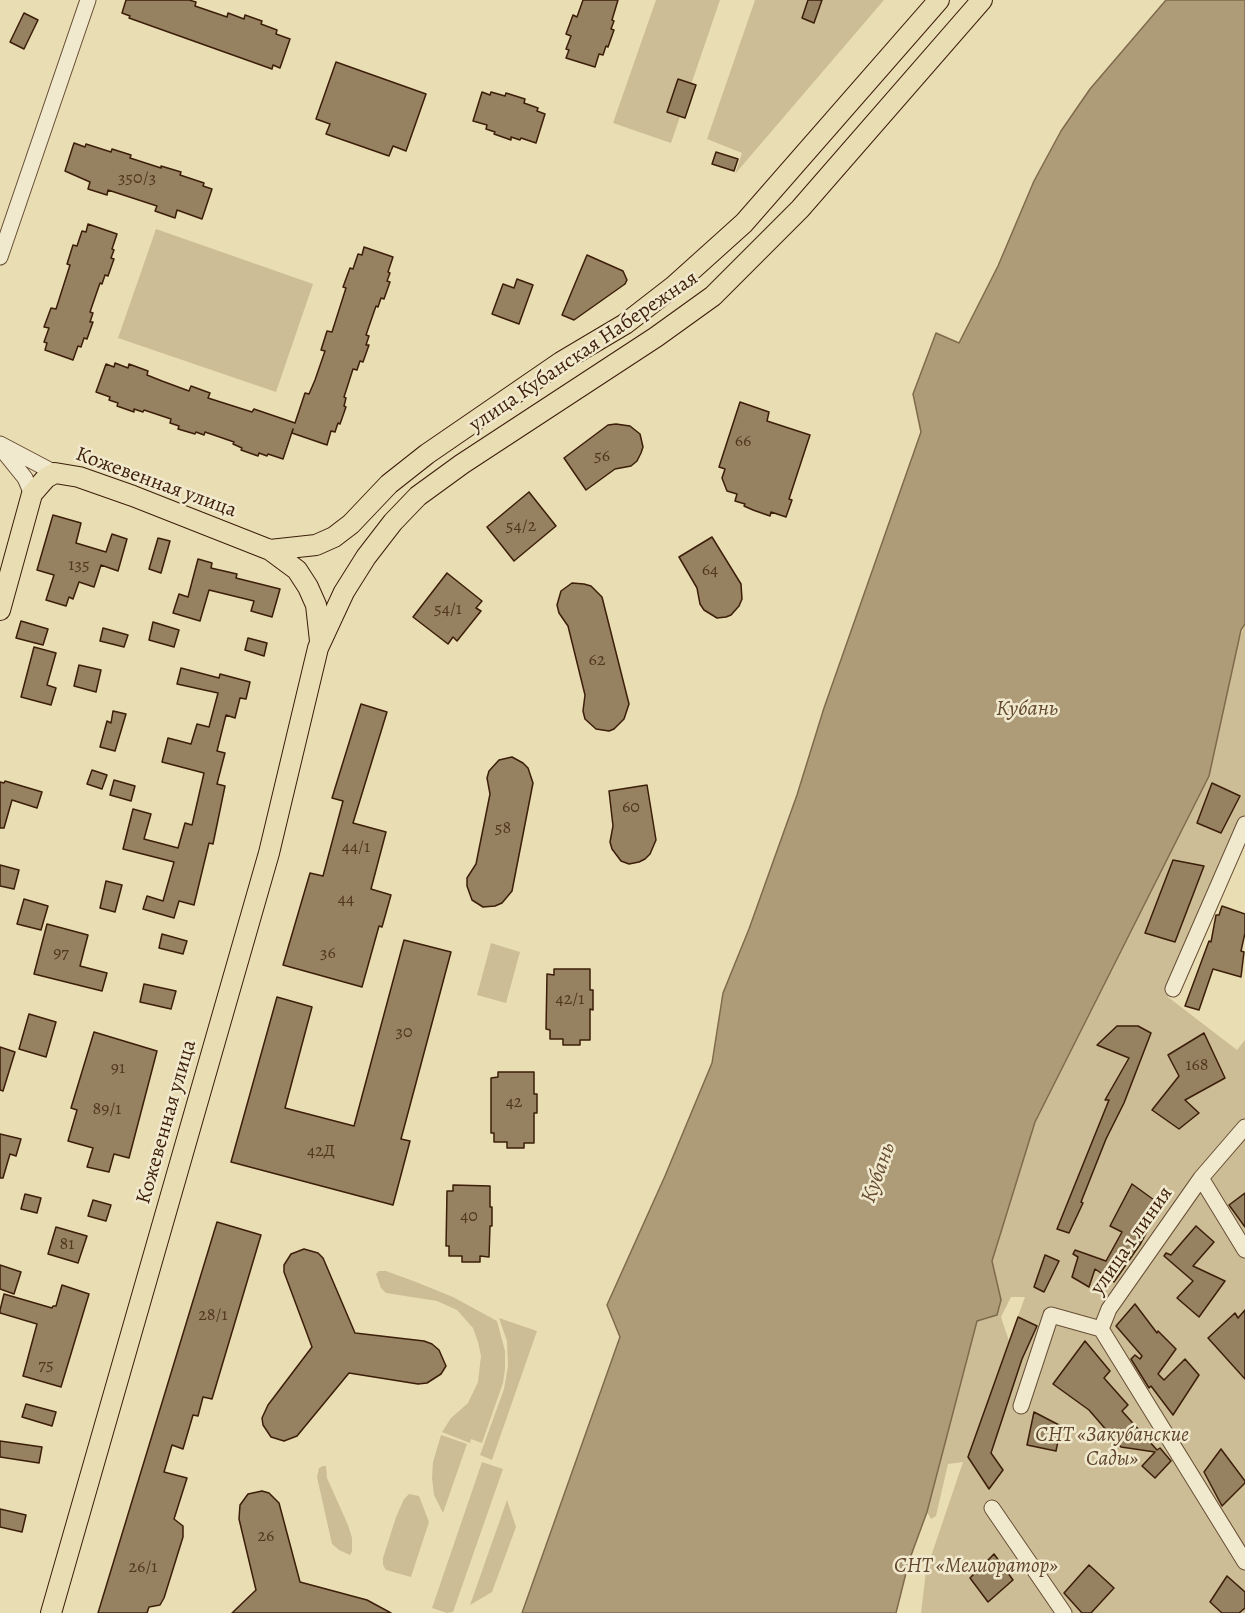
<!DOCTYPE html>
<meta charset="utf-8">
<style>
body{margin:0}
canvas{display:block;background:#e9ddb3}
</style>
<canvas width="1245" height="1613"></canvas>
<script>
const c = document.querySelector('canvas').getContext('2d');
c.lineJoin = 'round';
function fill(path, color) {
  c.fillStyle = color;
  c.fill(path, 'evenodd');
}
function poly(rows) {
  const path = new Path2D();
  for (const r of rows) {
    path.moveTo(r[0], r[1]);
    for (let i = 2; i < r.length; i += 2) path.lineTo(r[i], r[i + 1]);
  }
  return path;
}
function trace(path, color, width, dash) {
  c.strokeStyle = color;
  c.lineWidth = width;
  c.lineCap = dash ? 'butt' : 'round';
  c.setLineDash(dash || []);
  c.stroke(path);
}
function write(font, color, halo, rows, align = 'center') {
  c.font = font + ' Alegreya,serif';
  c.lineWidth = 5;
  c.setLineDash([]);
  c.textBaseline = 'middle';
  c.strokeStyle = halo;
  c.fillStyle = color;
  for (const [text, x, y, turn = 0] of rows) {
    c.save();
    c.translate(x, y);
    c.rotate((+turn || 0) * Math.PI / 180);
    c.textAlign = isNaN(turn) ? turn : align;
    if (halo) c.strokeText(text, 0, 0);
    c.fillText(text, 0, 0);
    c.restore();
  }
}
fill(poly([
 [656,0,720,0,671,143,613,123],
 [755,0,884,0,735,174,742,153,707,139],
 [156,229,313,284,276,392,118,338],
 [1245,624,1245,816,1227,845,1168,988,1168,997,1237,1050,1245,1040,1245,1613,921,1613,926,1571,963,1462,948,1464,936,1516,931,1519,927,1512,977,1320,997,1315,1001,1300,992,1261,1035,1122,1138,918],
 [1011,1297,1025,1297,1009,1341,1001,1317],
 [491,943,520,952,506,1003,477,995],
 [379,1271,386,1271,416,1282,453,1297,497,1321,505,1351,505,1369,503,1383,482,1443,471,1439,470,1443,442,1432,451,1418,468,1403,478,1382,481,1356,478,1342,473,1328,457,1310,437,1301,386,1293,381,1288,376,1274],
 [499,1318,537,1331,492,1460,480,1455,504,1389,508,1366,507,1341],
 [441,1435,467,1444,443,1513,434,1495,432,1478,433,1462],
 [482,1462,503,1469,453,1612,447,1613,432,1608],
 [323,1466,326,1466,327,1478,348,1525,352,1538,352,1551,350,1555,339,1550,332,1544,317,1477,319,1468],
 [409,1494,419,1496,429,1522,411,1577,386,1570,383,1565,383,1558,396,1517,404,1499],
 [507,1500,516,1527,492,1592,470,1605]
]), '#ccbd96');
const water = poly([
 [1166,0,1245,0,1245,624,1241,630,1209,776,1035,1122,992,1261,1001,1300,997,1315,977,1321,927,1512,909,1561,896,1613,522,1613,620,1337,607,1305,665,1176,712,1063,723,993,749,929,797,795,824,708,921,432,913,394,936,333,959,343,998,266,1034,181,1061,131,1090,89,1166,0]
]);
fill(water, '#ae9c79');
trace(water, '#806a4c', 1.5);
const building = poly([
 [126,0,189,0,196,2,195,6,227,17,228,13,244,19,245,15,262,21,261,24,277,30,276,34,290,39,280,68,273,65,272,69,129,18,130,16,122,13,126,0],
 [583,0,618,0,612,20,614,21,611,29,614,30,608,47,606,46,603,55,599,54,595,67,566,58,569,50,566,49,571,36,566,34,573,15,577,17,583,0],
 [808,0,822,0,814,23,802,18,808,0],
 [24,13,38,20,24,49,10,42,24,13],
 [336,62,426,94,406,151,393,146,389,156,326,134,330,124,316,119,336,62],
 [678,79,696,85,685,118,667,112,678,79],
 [482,92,490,95,491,92,505,96,506,93,525,99,524,103,538,108,537,111,545,114,536,143,521,138,520,140,511,137,511,140,494,134,495,132,486,129,487,125,473,121,482,92],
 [74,143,85,147,86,144,111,152,112,149,131,155,130,158,161,168,161,166,181,172,180,175,204,183,203,186,212,189,202,219,177,210,175,218,155,211,157,206,108,190,107,195,88,189,90,182,65,171,74,143],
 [716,152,738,159,734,171,712,164,716,152],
 [88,224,117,234,112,249,114,250,111,258,114,259,108,276,105,275,102,284,100,283,90,312,93,313,90,322,93,322,87,339,84,338,81,347,78,346,73,360,45,350,47,343,44,342,49,328,44,327,51,308,56,309,70,265,67,264,73,245,77,246,82,231,86,232,88,224],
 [364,247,393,257,388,272,390,273,387,281,390,282,384,299,381,298,378,307,376,306,366,335,369,336,366,345,369,345,363,362,360,361,357,370,353,369,344,397,346,398,344,406,346,407,340,424,338,423,335,432,331,431,327,445,292,433,293,429,283,459,268,454,267,456,259,453,258,456,241,450,242,448,233,444,234,442,205,432,204,435,196,432,195,434,178,429,179,426,170,423,171,419,144,410,143,412,134,409,134,412,117,406,118,403,109,400,110,397,96,392,106,364,114,367,115,363,128,368,129,364,148,371,147,375,162,381,189,391,191,386,210,393,208,398,252,412,254,409,295,423,305,393,309,394,315,380,325,351,321,350,327,331,332,332,346,288,343,287,350,268,353,269,358,254,362,255,364,247],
 [587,255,623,271,627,280,625,284,574,320,562,315,587,255],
 [517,279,533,285,519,324,492,314,503,284,514,288,517,279],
 [740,402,769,412,767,421,810,435,789,499,792,500,786,517,771,512,770,516,753,510,744,506,745,504,735,501,737,494,727,491,722,478,725,469,719,467,740,402],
 [616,424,630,426,640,434,643,447,641,453,637,461,631,466,615,469,586,490,564,458,608,425,616,424],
 [529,492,556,526,514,561,487,527,529,492],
 [53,515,81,523,76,543,106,552,112,534,127,539,118,571,101,565,94,587,79,582,73,599,69,597,66,606,46,600,54,575,37,570,53,515],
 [712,537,741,584,742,599,739,606,731,615,726,617,717,618,704,610,700,604,697,588,679,557,712,537],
 [158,538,170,541,161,573,149,569,158,538],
 [198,559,212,563,211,568,237,574,236,578,280,589,272,617,251,611,254,601,209,590,200,621,173,613,179,594,188,597,198,559],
 [447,573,482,601,476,608,481,611,457,641,453,637,448,644,413,617,447,573],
 [572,583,584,584,591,586,602,597,629,704,624,719,614,729,609,731,596,729,585,719,583,711,585,695,568,626,559,613,557,605,561,591,572,583],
 [21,621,48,629,43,645,16,638,21,621],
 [153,622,179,630,174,647,149,640,153,622],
 [103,628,128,635,124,647,100,641,103,628],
 [248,638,267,643,264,656,245,650,248,638],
 [34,647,56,653,47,685,56,688,51,705,21,697,34,647],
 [79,665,101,670,96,692,74,686,79,665],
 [181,668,219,678,220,674,250,682,246,699,240,698,235,718,226,715,217,751,225,753,217,784,225,786,213,844,209,843,194,905,179,901,174,918,143,909,147,896,163,901,174,862,123,849,133,809,151,814,144,839,178,848,185,823,192,825,204,773,162,762,168,738,191,744,197,724,209,727,218,693,177,684,181,668],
 [361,704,387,712,353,823,386,832,371,889,391,895,382,927,379,926,362,987,283,965,310,873,323,876,343,801,332,798,361,704],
 [113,711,126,714,115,751,100,747,107,721,111,723,113,711],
 [512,757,523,763,528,768,533,783,512,891,502,903,495,906,483,907,472,900,467,886,467,878,476,864,490,794,487,778,489,771,499,760,512,757],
 [92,770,107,775,102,789,87,784,92,770],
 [114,780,135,786,131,801,110,795,114,780],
 [5,781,42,792,37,808,12,800,4,828,0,828,0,782,4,783,5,781],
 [1212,783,1240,796,1221,833,1197,823,1212,783],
 [647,785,656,840,650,854,645,859,639,862,629,864,621,861,612,849,610,842,613,826,609,791,647,785],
 [1173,860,1204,866,1175,942,1145,933,1173,860],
 [0,865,19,870,14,889,0,886,0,865],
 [106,881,122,885,115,912,100,908,106,881],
 [24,899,48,906,41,930,17,924,24,899],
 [1222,906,1245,914,1245,933,1241,951,1244,952,1241,977,1213,969,1199,1010,1185,1006,1209,941,1211,942,1216,915,1219,915,1222,906],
 [47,924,88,935,80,966,107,973,102,991,34,974,47,924],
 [162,934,187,941,183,954,159,948,162,934],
 [404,940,451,952,401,1139,410,1141,393,1205,231,1162,277,997,312,1007,285,1108,354,1126,404,940],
 [554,969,590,969,590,990,593,990,593,1010,590,1009,590,1040,580,1040,580,1045,563,1045,563,1039,550,1039,550,1030,546,1029,547,974,554,975,554,969],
 [144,984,176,991,171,1009,140,1002,144,984],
 [29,1014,56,1022,46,1057,19,1049,29,1014],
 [1117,1026,1138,1026,1151,1033,1124,1103,1106,1139,1081,1202,1083,1203,1069,1233,1057,1229,1109,1100,1105,1100,1129,1058,1097,1045,1117,1026],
 [94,1032,157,1051,129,1158,114,1154,109,1172,87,1167,93,1148,68,1141,77,1110,71,1108,94,1032],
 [1204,1033,1225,1078,1185,1100,1199,1113,1179,1129,1152,1110,1179,1076,1168,1055,1204,1033],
 [0,1047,15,1052,3,1091,0,1090,0,1047],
 [498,1072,534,1072,534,1094,537,1094,537,1113,534,1113,534,1143,524,1143,524,1148,507,1148,507,1142,494,1142,494,1133,491,1133,491,1078,498,1077,498,1072],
 [0,1134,21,1139,16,1156,10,1154,3,1178,0,1178,0,1134],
 [1132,1184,1161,1205,1141,1243,1114,1282,1095,1269,1089,1287,1072,1277,1078,1257,1073,1254,1075,1250,1106,1261,1122,1232,1110,1226,1132,1184],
 [453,1185,490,1186,490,1207,492,1207,492,1226,490,1226,489,1257,480,1256,480,1262,462,1262,462,1256,449,1256,449,1246,446,1246,447,1191,453,1191,453,1185],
 [1245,1193,1245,1227,1229,1205,1245,1193],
 [25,1194,41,1198,37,1213,21,1209,25,1194],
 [93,1200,111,1205,106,1221,88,1216,93,1200],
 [217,1222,261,1235,212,1399,203,1397,198,1416,193,1415,183,1449,172,1445,164,1472,187,1478,174,1519,183,1526,183,1537,164,1598,160,1605,149,1607,147,1613,98,1613,217,1222],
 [1196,1226,1214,1242,1193,1266,1225,1281,1199,1317,1177,1298,1193,1281,1164,1256,1166,1253,1171,1255,1196,1226],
 [56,1227,87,1236,78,1263,48,1254,56,1227],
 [304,1249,318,1253,323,1258,355,1333,424,1341,432,1344,439,1350,446,1366,441,1374,427,1383,418,1384,349,1373,297,1436,284,1441,271,1437,263,1425,262,1418,268,1405,312,1347,284,1272,284,1265,291,1254,304,1249],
 [1045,1255,1059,1261,1044,1292,1034,1287,1045,1255],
 [0,1265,21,1272,14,1294,0,1289,0,1265],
 [62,1285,89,1294,61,1387,23,1376,37,1324,0,1313,0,1310,4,1294,52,1308,53,1306,56,1306,62,1285],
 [1135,1304,1157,1333,1158,1331,1176,1349,1158,1374,1164,1380,1185,1359,1199,1375,1173,1415,1151,1386,1149,1388,1131,1359,1135,1355,1140,1359,1142,1356,1116,1326,1135,1304],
 [1245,1310,1245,1379,1208,1338,1235,1313,1238,1318,1245,1310],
 [1018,1317,1037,1326,1022,1359,991,1453,1003,1470,989,1489,968,1457,1018,1317],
 [1085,1341,1110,1371,1104,1378,1128,1405,1122,1411,1157,1450,1160,1448,1171,1461,1155,1478,1142,1466,1155,1452,1121,1447,1089,1410,1053,1384,1085,1341],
 [26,1404,56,1412,52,1426,22,1417,26,1404],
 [1034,1412,1061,1426,1056,1451,1027,1445,1034,1412],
 [0,1441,42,1447,39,1463,0,1457,0,1441],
 [1221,1449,1245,1481,1245,1483,1222,1506,1204,1472,1221,1449],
 [262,1491,269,1493,279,1503,300,1582,367,1600,391,1613,232,1613,256,1590,239,1519,240,1505,248,1494,262,1491],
 [0,1509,26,1515,22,1532,0,1527,0,1509],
 [994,1554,1013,1580,988,1602,970,1578,994,1554],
 [1089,1565,1114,1588,1091,1613,1082,1613,1064,1593,1089,1565],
 [1227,1576,1245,1592,1245,1608,1239,1613,1222,1613,1210,1602,1227,1576]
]);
fill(building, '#968161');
trace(building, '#3c1e09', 1.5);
const minor = poly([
 [0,257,88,0],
 [0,444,55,473],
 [0,447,25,478,32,494],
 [1173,989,1245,824],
 [1201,1178,1245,1250],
 [1101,1329,1245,1562],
 [1101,1329,1109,1309,1201,1178,1245,1127],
 [1021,1406,1051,1315,1101,1329],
 [992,1508,1064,1613]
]);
const major = poly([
 [270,550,316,545,334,537,351,524,389,484,427,454,561,362,625,324,674,286,744,223,939,0],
 [0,610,32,494,46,478,55,473,79,477,133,496,270,550,297,570,308,587,316,605,320,641],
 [51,1613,269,853,318,648,344,592,366,557,393,522,418,496,462,464,656,337,713,296,800,209,982,0]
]);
trace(minor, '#674e34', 17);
trace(major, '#3c1e09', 22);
trace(minor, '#f1e9ce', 15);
trace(major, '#e9ddb3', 20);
write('18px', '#52371f', null, [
 ["350/3",137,179],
 ["66",743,442],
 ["56",602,457],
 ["54/2",521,527],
 ["135",79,566],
 ["64",710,571],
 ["54/1",448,610],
 ["62",597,661],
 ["60",631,808],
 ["58",503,829],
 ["44/1",356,848],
 ["44",346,900],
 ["97",61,954],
 ["36",328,954],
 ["42/1",570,1000],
 ["30",404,1033],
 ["168",1197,1066],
 ["91",118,1069],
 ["42",514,1103],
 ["89/1",107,1110],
 ["42Д",321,1152],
 ["40",469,1217],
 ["81",67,1245],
 ["28/1",213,1316],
 ["75",46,1366],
 ["26",266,1537],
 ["26/1",143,1568]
]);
write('21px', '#3c1e09', '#f1e9ce', [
 ["улица Кубанская Набережная",584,352,-34],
 ["Кожевенная улица",156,483,20],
 ["Кожевенная улица",167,1122,-74],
 ["улица 1 линия",1132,1241,-55]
]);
write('italic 21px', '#60462c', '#f1e9ce', [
 ["СНТ «Закубанские",1112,1436],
 ["Сады»",1112,1460],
 ["СНТ «Мелиоратор»",976,1567]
]);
write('italic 22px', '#644a30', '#f1e9ce', [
 ["Кубань",1027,710],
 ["Кубань",879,1173,-70]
]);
</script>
